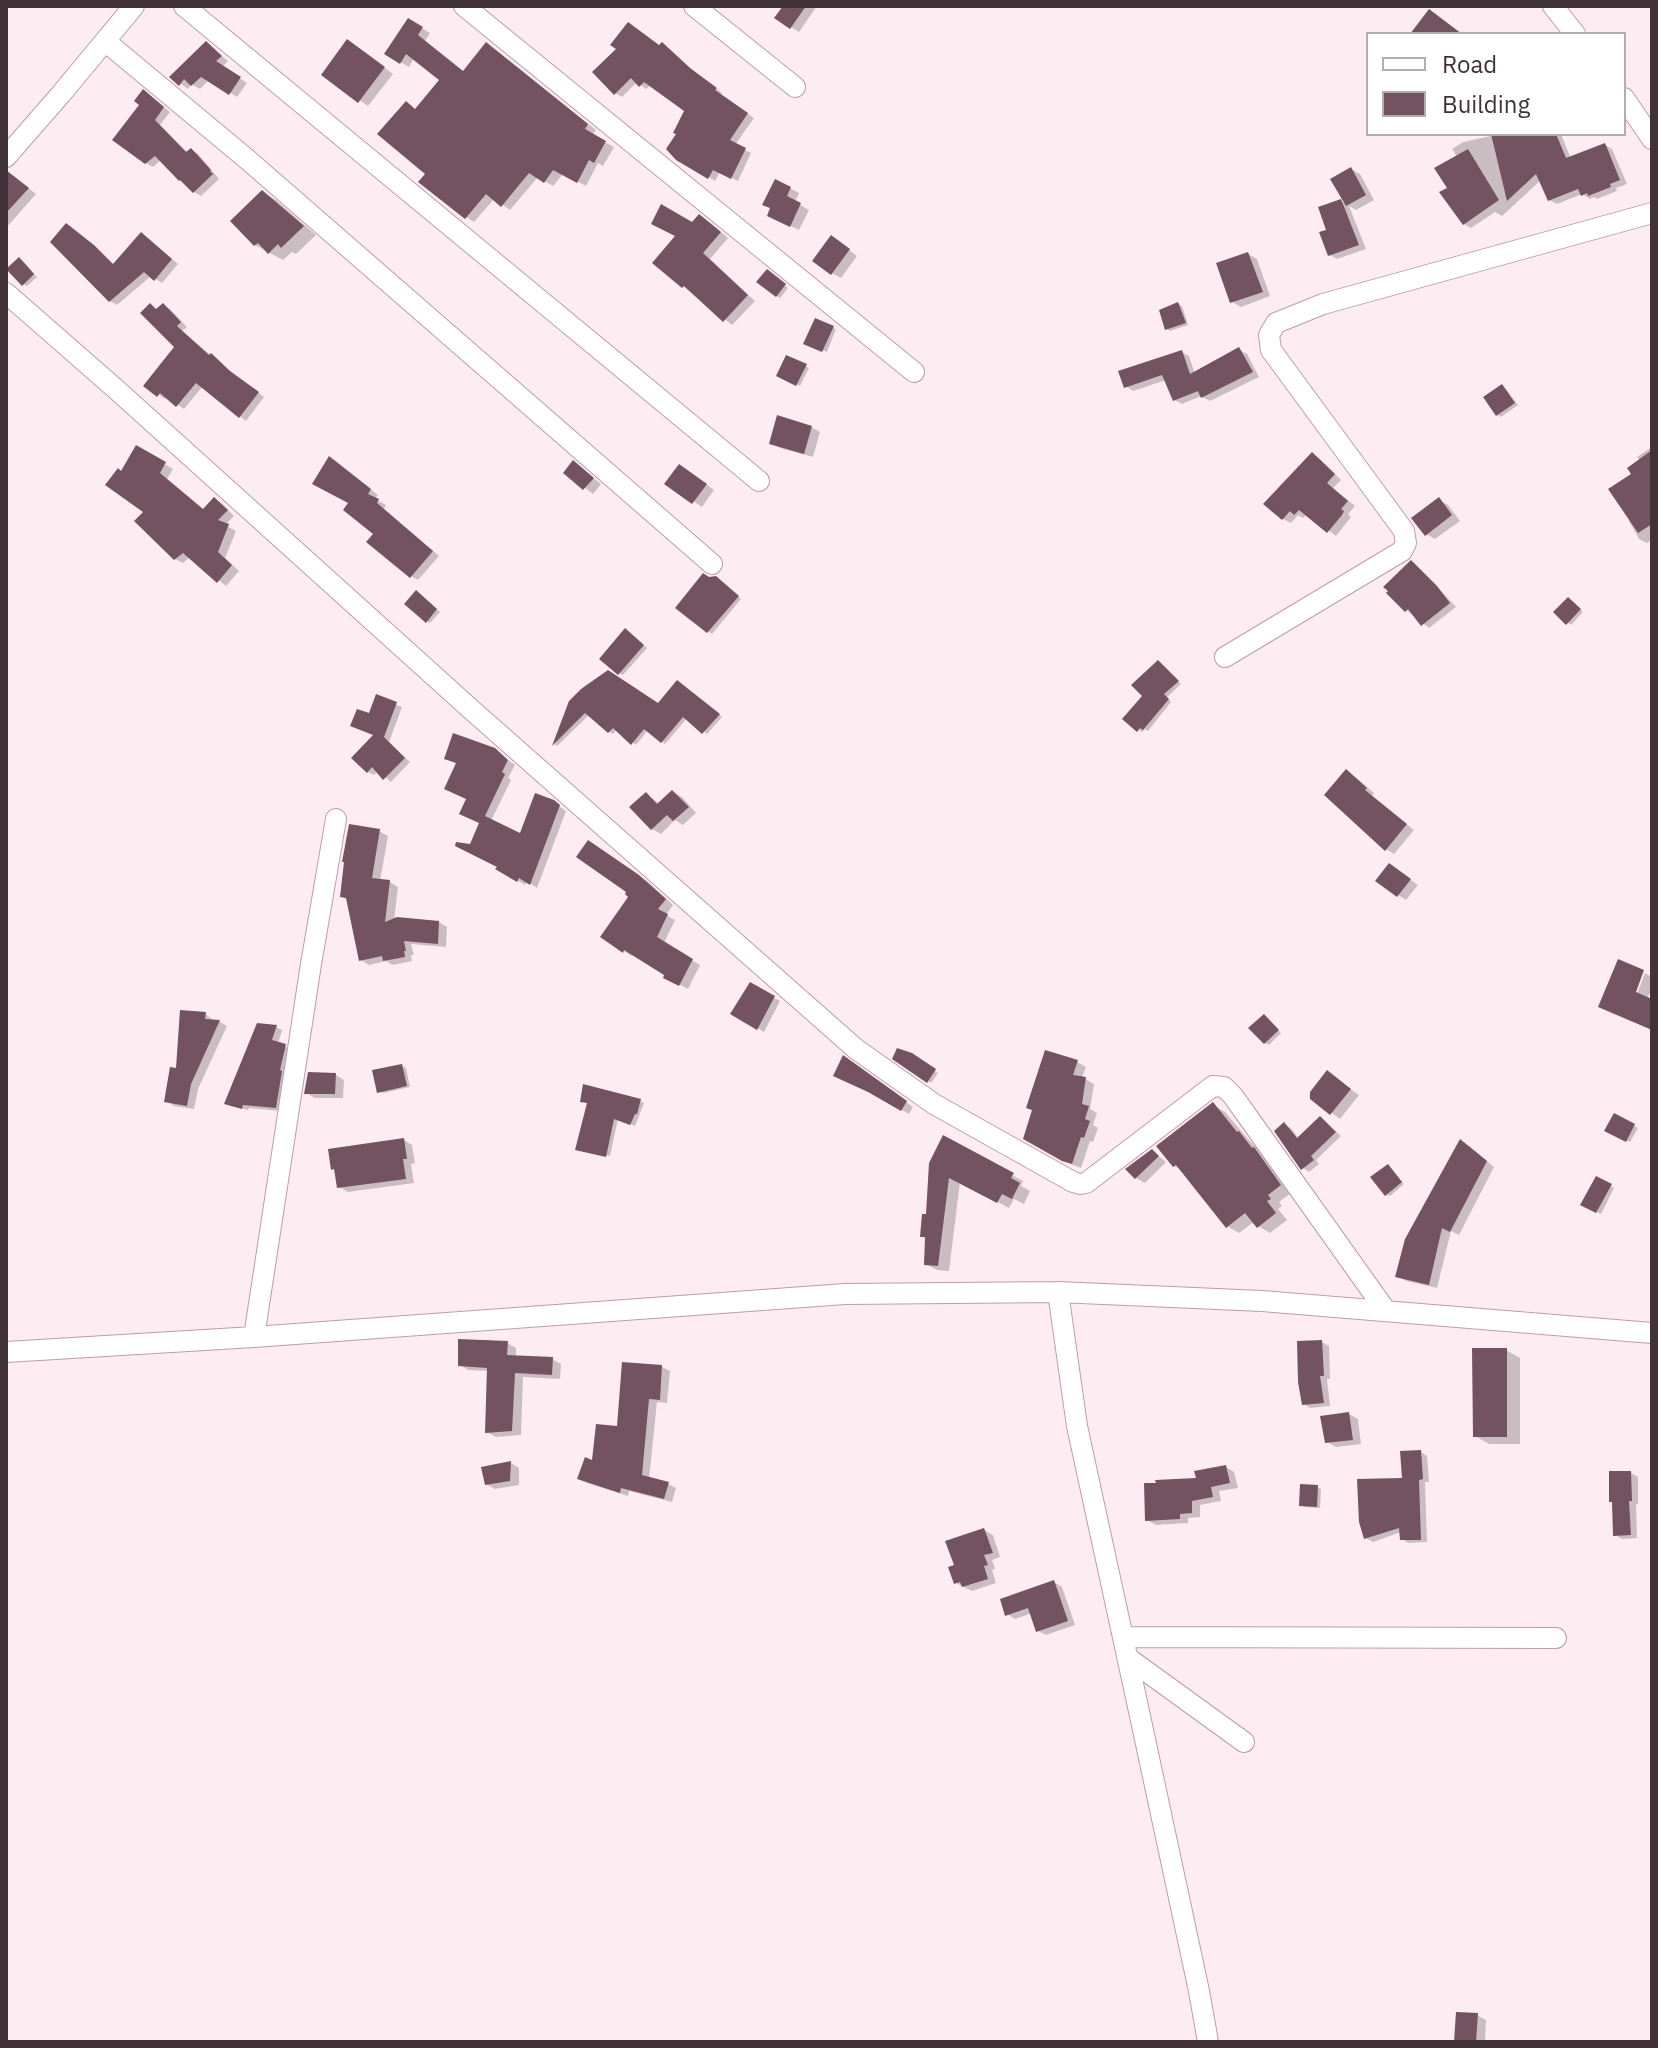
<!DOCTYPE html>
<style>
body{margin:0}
#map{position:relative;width:1658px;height:2048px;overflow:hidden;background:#fdedf3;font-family:"IBM Plex Sans",sans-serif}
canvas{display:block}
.frame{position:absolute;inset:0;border:8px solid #403237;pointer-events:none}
.legend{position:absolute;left:1366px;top:32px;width:260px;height:104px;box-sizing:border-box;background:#fff;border:2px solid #b3adaf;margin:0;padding:10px 14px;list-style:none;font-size:24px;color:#403237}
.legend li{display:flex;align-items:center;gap:16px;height:40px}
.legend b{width:40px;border:2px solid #b3adaf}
</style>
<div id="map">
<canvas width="1658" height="2048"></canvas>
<div class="frame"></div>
<ul class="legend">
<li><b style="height:10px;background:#fff"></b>Road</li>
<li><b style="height:22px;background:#72535f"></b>Building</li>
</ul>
</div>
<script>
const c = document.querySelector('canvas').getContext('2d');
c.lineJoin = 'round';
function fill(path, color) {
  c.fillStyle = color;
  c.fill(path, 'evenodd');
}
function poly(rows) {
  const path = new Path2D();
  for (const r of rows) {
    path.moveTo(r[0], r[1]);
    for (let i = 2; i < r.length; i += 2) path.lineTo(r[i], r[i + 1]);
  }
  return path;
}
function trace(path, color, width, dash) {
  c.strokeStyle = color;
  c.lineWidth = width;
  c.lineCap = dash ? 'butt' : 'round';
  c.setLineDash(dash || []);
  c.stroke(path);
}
fill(poly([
 [778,6,817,6,799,32,791,27,783,9],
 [408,20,430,33,425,41,464,72,494,49,596,130,592,135,614,147,603,166,598,163,586,186,563,174,553,186,538,177,510,210,494,199,474,222,466,217,427,174,416,110,442,80,414,58,409,67,387,54],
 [207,44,228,61,222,67,247,83,237,97,209,80,200,89,191,84,188,89,172,77],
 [356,47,393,74,368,106,324,75],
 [660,47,668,48,697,74,722,93,720,95,754,118,735,145,751,153,738,181,720,172,715,181,678,158,678,133,686,111,651,85,646,89,637,82,622,97,615,93],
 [150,96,170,112,160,125,188,153,192,150,198,154,219,179,201,196,194,192,161,160,153,167,146,163,142,105],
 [1500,134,1561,134,1571,159,1605,145,1612,149,1627,184,1616,188,1617,191,1597,199,1594,197,1590,199,1582,194,1557,204,1549,200,1541,180,1502,216,1495,212,1471,228,1464,224,1449,189,1457,157,1452,149,1463,142],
 [1351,169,1360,174,1374,200,1356,210,1349,206,1366,249,1337,259,1330,255,1329,231,1341,201,1346,204],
 [13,176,36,194,6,228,6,184],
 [776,181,799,193,795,202,809,210,799,230,778,220],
 [262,192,276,200,316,235,296,254,292,252,283,260,255,245],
 [708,221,728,238,710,259,755,301,732,325,683,286,678,236,693,225],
 [142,234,178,264,162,283,151,276,117,305,110,301,114,265],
 [840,243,857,256,841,278,832,273],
 [1248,254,1257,259,1270,296,1241,307,1232,302],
 [23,261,37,277,27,286,23,284],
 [771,273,788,288,780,298,777,296],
 [1178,304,1182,306,1188,325,1170,331,1167,329],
 [163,305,170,309,187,327,182,331,238,378,264,397,246,421,203,386,184,409,167,397,165,399,146,386,177,347,150,306,158,310],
 [816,320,836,329,827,352,806,343],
 [1239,350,1247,354,1259,377,1210,401,1201,396,1182,404,1175,400,1166,380,1133,391,1126,386,1182,352,1189,356,1195,374],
 [787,357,809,368,800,386,778,375],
 [1502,386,1506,389,1518,405,1501,417,1498,415],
 [811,427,820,432,813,457,780,448,772,443],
 [1652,447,1652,540,1647,543,1639,539,1629,521,1631,519,1634,474,1640,461,1637,457],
 [137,448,173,469,167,479,204,510,215,500,222,504,234,516,225,525,236,531,225,558,239,571,226,586,190,557,183,563,175,559,122,473],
 [1312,455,1320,459,1341,480,1333,488,1355,506,1348,514,1351,517,1336,536,1307,514,1303,518,1298,515,1291,523,1283,519],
 [337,463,378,495,375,499,386,505,384,509,439,556,418,580,411,576,351,503],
 [574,463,601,484,593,494,566,473],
 [688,471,714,490,702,507,667,483],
 [1439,500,1448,505,1460,521,1435,539,1426,534],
 [1418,567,1456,607,1429,628,1406,610],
 [720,581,741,599,712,634,708,631],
 [420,595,440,612,430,623,427,621],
 [1572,601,1583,612,1571,625,1568,623],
 [629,633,647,648,623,675,619,673],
 [1162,665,1181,684,1167,697,1171,702,1148,731,1145,729,1142,732,1125,719,1145,696],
 [681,685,722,717,707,734,687,718,665,744,648,730,636,745,617,729,613,734,610,732,590,714,557,746,555,745,571,702,659,706],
 [377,697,402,707,389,742,410,762,391,782,378,771,374,775,368,772,376,735],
 [494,750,515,765,508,778,511,780,491,821,521,835,553,802,566,811,537,888,527,881,525,885,498,868,499,867,470,846,481,823,468,799,458,764,447,758],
 [1346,772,1354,776,1374,793,1372,796,1414,830,1394,854,1386,849],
 [673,792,682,797,696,813,683,825,675,820,661,834,652,829,646,794,660,804],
 [379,831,388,836,380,881,390,882,398,887,394,921,439,922,447,927,446,947,411,944,414,955,411,955,412,961,393,965,386,961,369,965,361,960,348,900,342,896],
 [596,847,648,882,673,905,666,915,675,920,664,943,700,965,688,989,665,977,667,975,633,953,632,956,603,937,631,896],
 [1398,871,1418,885,1406,900,1398,895],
 [1645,973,1652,977,1652,988,1647,999,1652,1001,1652,1030,1601,1006,1630,1001,1634,1002],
 [750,985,780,1001,764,1032,733,1013],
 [205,1014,212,1019,212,1022,220,1022,227,1026,198,1089,194,1109,174,1106,167,1101,178,1070],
 [1267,1019,1281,1033,1269,1045,1265,1043],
 [276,1027,282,1030,278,1044,291,1049,281,1111,249,1108,248,1110,232,1106],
 [911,1054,938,1073,931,1083,895,1058],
 [851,1062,913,1107,909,1114,878,1096],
 [1077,1062,1086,1067,1082,1077,1094,1084,1090,1109,1097,1113,1093,1125,1098,1128,1093,1142,1090,1141,1081,1168,1073,1165,1025,1138],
 [402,1066,406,1068,410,1087,383,1093,379,1091],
 [1327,1073,1359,1095,1340,1119,1309,1096],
 [336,1075,344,1080,343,1098,315,1098,306,1093],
 [582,1101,640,1101,644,1103,635,1126,618,1119,610,1156,579,1149,589,1104],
 [1213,1105,1225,1112,1247,1138,1266,1157,1291,1193,1279,1202,1282,1206,1278,1209,1287,1220,1270,1233,1258,1226,1255,1221,1239,1233,1227,1226,1184,1171,1174,1166],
 [1615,1115,1638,1128,1630,1142,1607,1130],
 [1321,1118,1341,1136,1316,1160,1319,1164,1309,1172,1303,1168,1285,1125,1291,1128,1299,1139],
 [944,1138,1023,1181,1021,1186,1030,1191,1024,1204,1014,1199,1009,1208,960,1182,949,1271,937,1270,926,1264,927,1239,922,1236],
 [404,1140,412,1145,415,1163,411,1164,414,1183,348,1192,339,1187,336,1170,333,1168],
 [1469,1146,1494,1167,1459,1235,1451,1231,1437,1288,1406,1281,1398,1276],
 [1152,1151,1166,1162,1145,1183,1136,1178],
 [1388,1166,1404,1184,1390,1196,1386,1194],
 [1597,1178,1614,1188,1601,1214,1583,1205],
 [1322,1342,1329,1346,1330,1379,1327,1379,1330,1406,1310,1408,1304,1404],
 [507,1343,516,1348,516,1358,552,1359,561,1364,560,1379,523,1377,521,1435,496,1437,487,1432,489,1371,468,1370,460,1365],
 [1506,1350,1520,1358,1520,1444,1489,1444,1475,1436],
 [662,1367,670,1371,667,1403,657,1402,649,1479,668,1484,676,1488,672,1502,629,1491,628,1496,587,1483,580,1478,594,1463],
 [1349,1414,1358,1419,1361,1444,1336,1447,1327,1442],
 [1421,1452,1427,1456,1429,1482,1425,1482,1427,1542,1408,1543,1402,1539,1401,1532,1373,1542,1366,1538],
 [511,1463,519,1468,519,1485,495,1489,486,1484],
 [1226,1467,1234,1472,1238,1488,1219,1491,1221,1501,1200,1505,1200,1517,1188,1518,1188,1523,1156,1525,1147,1520],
 [1631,1473,1638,1477,1638,1504,1636,1504,1637,1538,1622,1539,1615,1535],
 [1317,1487,1321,1489,1320,1508,1305,1507,1302,1505],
 [984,1530,993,1535,1000,1557,992,1560,995,1569,992,1570,996,1583,972,1591,956,1583,956,1566],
 [1054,1582,1062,1587,1075,1625,1046,1635,1038,1631,1032,1613,1015,1619,1007,1614],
 [1477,2015,1486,2020,1485,2042,1456,2042]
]), '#0003');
fill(poly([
 [783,6,806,6,790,29,774,18],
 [1429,9,1462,34,1410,34],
 [408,18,423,27,418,35,463,71,486,42,588,124,585,129,606,141,594,163,589,160,577,183,553,170,544,183,529,173,501,207,486,194,465,219,418,182,425,174,377,134,406,101,415,109,439,80,406,54,400,64,384,54],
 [628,22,659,45,662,42,690,68,717,88,715,90,748,113,730,140,746,148,731,179,713,170,708,179,676,160,666,149,676,134,673,133,684,111,644,82,639,87,631,78,614,95,592,72,616,49,610,45],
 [347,39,385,67,358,103,321,75],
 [206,41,222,56,216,61,241,77,229,95,201,77,191,86,184,79,179,86,169,77],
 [143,89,164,107,155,120,186,152,191,148,211,170,210,171,213,174,193,193,180,180,179,181,155,156,145,164,112,140,139,105,134,101],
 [1491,134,1556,134,1566,158,1605,143,1620,180,1610,184,1611,187,1588,196,1587,193,1581,196,1578,189,1548,201,1536,174,1507,201],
 [1468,149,1499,200,1463,225,1439,192,1447,188,1434,168],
 [1351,167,1366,195,1346,206,1330,179],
 [6,170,29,188,6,213],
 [775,179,791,187,787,196,801,203,790,227,767,216,770,208,762,205],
 [262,190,304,226,281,248,278,244,268,254,258,243,254,246,230,221],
 [1341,199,1359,245,1328,256,1319,232,1326,230,1318,207],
 [661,204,692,222,699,214,721,232,703,253,748,295,723,322,684,286,682,288,652,263,675,236,651,224],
 [66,223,94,245,113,264,141,232,172,259,154,281,144,272,109,302,50,242],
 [831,235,850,249,831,275,812,261],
 [1248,252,1263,292,1230,303,1216,263],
 [19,257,34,274,22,286,6,269],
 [767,269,786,284,776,297,756,282],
 [1178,302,1186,323,1165,330,1159,310],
 [150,303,156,309,163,303,181,322,177,326,209,355,211,353,230,371,259,392,239,418,196,383,176,407,160,393,157,397,143,386,174,347,140,313],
 [815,318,834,326,822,352,803,344],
 [1239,347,1253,372,1201,398,1198,391,1173,401,1162,375,1124,388,1118,371,1182,350,1190,374],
 [786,355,807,364,796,386,776,376],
 [1502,384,1515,403,1496,416,1483,397],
 [777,415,812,426,804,454,769,444],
 [136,445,166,462,160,473,203,509,214,497,228,510,218,520,229,524,218,552,232,565,217,583,183,553,174,560,134,521,143,512,105,485,118,468,121,471],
 [1652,450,1652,524,1638,533,1608,489,1631,474,1627,468],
 [1312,452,1335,474,1327,483,1348,501,1341,509,1344,511,1342,515,1327,533,1299,510,1294,515,1290,511,1282,520,1263,504],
 [329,456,371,489,368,494,379,499,377,503,433,551,410,578,366,542,373,534,343,510,348,503,312,484],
 [573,460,594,478,583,490,563,473],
 [679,464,707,484,692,504,664,484],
 [1439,497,1452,515,1425,536,1411,518],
 [1411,560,1437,586,1450,603,1421,626,1408,609,1405,612,1386,593,1388,591,1383,587],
 [703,573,709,577,716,576,739,596,707,633,675,608],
 [416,590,437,609,426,623,404,604],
 [1568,597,1581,609,1566,625,1553,612],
 [625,628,644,645,618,675,599,659],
 [1158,660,1179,681,1164,694,1169,699,1143,730,1140,728,1137,732,1122,719,1142,696,1131,685],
 [608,670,658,703,677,680,720,714,702,734,683,717,661,743,644,729,631,745,613,728,608,733,585,713,552,746,569,701,581,689],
 [376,694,397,702,384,737,405,758,383,780,372,767,367,773,351,758,373,735,350,726,357,709,369,713],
 [453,733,495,748,508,760,502,772,505,774,485,816,520,833,535,793,554,800,560,805,530,885,519,878,517,882,495,869,497,867,455,846,456,842,470,844,479,823,459,814,466,799,444,789,456,763,444,759],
 [1346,769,1367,788,1365,790,1407,824,1385,851,1324,795],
 [672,790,689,807,673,821,667,815,651,830,629,807,646,792,657,804],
 [349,824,380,829,372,878,390,880,385,922,397,917,439,921,438,944,404,941,406,951,404,951,405,957,383,961,382,956,359,961,346,898,340,897,344,862,342,862],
 [588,840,639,875,666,899,658,909,668,914,657,937,693,959,679,986,663,978,664,975,624,950,623,953,600,937,628,897,625,894,626,892,576,857],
 [1389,863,1411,879,1397,897,1375,881],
 [1618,959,1644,970,1636,992,1652,999,1652,1030,1598,1007],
 [750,982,775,996,757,1030,730,1014],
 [180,1010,206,1012,205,1019,220,1020,191,1084,187,1106,164,1102,170,1067,176,1068],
 [1264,1014,1279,1030,1264,1044,1248,1028],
 [257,1023,277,1025,272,1040,286,1044,280,1070,282,1071,276,1108,243,1105,242,1109,224,1104],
 [897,1048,912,1053,936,1069,927,1083,892,1059],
 [1045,1050,1078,1060,1073,1075,1086,1077,1082,1104,1089,1106,1085,1119,1090,1121,1084,1138,1081,1137,1072,1164,1062,1161,1023,1139,1032,1110,1026,1108],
 [843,1055,907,1101,901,1111,868,1092,833,1076],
 [402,1064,407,1086,377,1093,372,1070],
 [1327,1070,1351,1089,1330,1115,1310,1099,1310,1092],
 [308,1072,336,1073,335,1094,304,1094],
 [583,1084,641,1099,637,1114,635,1114,630,1125,614,1119,606,1157,575,1150,587,1103,580,1102],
 [1213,1102,1237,1132,1239,1131,1252,1148,1254,1147,1281,1185,1268,1195,1271,1199,1267,1201,1276,1213,1257,1228,1245,1213,1226,1228,1176,1165,1173,1167,1156,1146],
 [1614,1113,1635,1124,1626,1142,1604,1131],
 [1320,1116,1336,1132,1311,1156,1314,1160,1301,1170,1274,1131,1284,1122,1297,1138],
 [943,1135,1014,1173,1011,1178,1020,1183,1012,1199,1002,1194,997,1203,949,1178,938,1266,924,1265,925,1237,920,1237,922,1214,926,1214,929,1163],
 [404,1138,407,1159,403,1159,406,1179,337,1188,334,1169,331,1170,328,1149],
 [1460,1139,1487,1161,1450,1232,1442,1228,1429,1285,1395,1277,1405,1239],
 [1152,1149,1159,1156,1135,1179,1125,1169],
 [1388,1164,1402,1182,1385,1196,1370,1177],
 [1596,1176,1612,1184,1596,1213,1580,1205],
 [458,1339,508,1341,507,1355,553,1357,552,1375,515,1373,512,1431,485,1433,487,1368,458,1366],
 [1322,1340,1324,1376,1320,1376,1324,1403,1302,1405,1298,1382,1297,1341],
 [1472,1348,1507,1348,1507,1437,1473,1437],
 [622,1362,662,1365,660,1400,649,1399,642,1475,669,1482,664,1499,621,1488,620,1493,577,1479,585,1457,592,1460,596,1424,617,1426],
 [1349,1412,1353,1440,1325,1443,1320,1416],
 [1421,1450,1423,1479,1419,1480,1421,1540,1400,1540,1399,1528,1364,1539,1359,1522,1357,1479,1402,1478,1400,1451],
 [511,1461,510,1481,485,1485,481,1467],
 [1226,1465,1230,1483,1211,1487,1213,1497,1192,1501,1192,1513,1180,1514,1180,1519,1145,1521,1144,1483,1156,1483,1155,1480,1196,1478,1194,1471],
 [1609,1471,1631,1471,1632,1501,1629,1501,1631,1535,1613,1536,1612,1502,1609,1502],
 [1300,1484,1318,1485,1317,1507,1299,1506],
 [984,1528,993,1553,984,1555,988,1565,984,1566,988,1579,962,1587,960,1582,954,1584,948,1567,954,1565,945,1541],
 [1054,1580,1068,1621,1036,1632,1028,1608,1005,1616,1000,1599],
 [1456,2012,1478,2013,1476,2042,1454,2042]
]), '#72535f');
const street = poly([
 [184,6,759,481],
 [464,6,914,372],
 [694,6,795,87],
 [1553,6,1575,34],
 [105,41,248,160,712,564],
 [1624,98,1652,139],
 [6,157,61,94,134,6],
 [6,293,118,391,474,712,856,1049,934,1104,1073,1182,1080,1184,1086,1183,1213,1086,1224,1087,1233,1096,1386,1311],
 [1225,657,1402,551,1406,543,1404,531,1271,350,1269,335,1276,323,1323,304,1652,213],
 [1058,1292,1077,1426,1137,1702,1199,1991,1208,2042],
 [254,1337,311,964,336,819],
 [6,1352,254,1337,845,1294,1058,1292,1262,1301,1652,1333],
 [1123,1637,1556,1638],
 [1128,1658,1244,1742]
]);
trace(street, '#be9ca9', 22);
trace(street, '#fff', 20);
</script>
